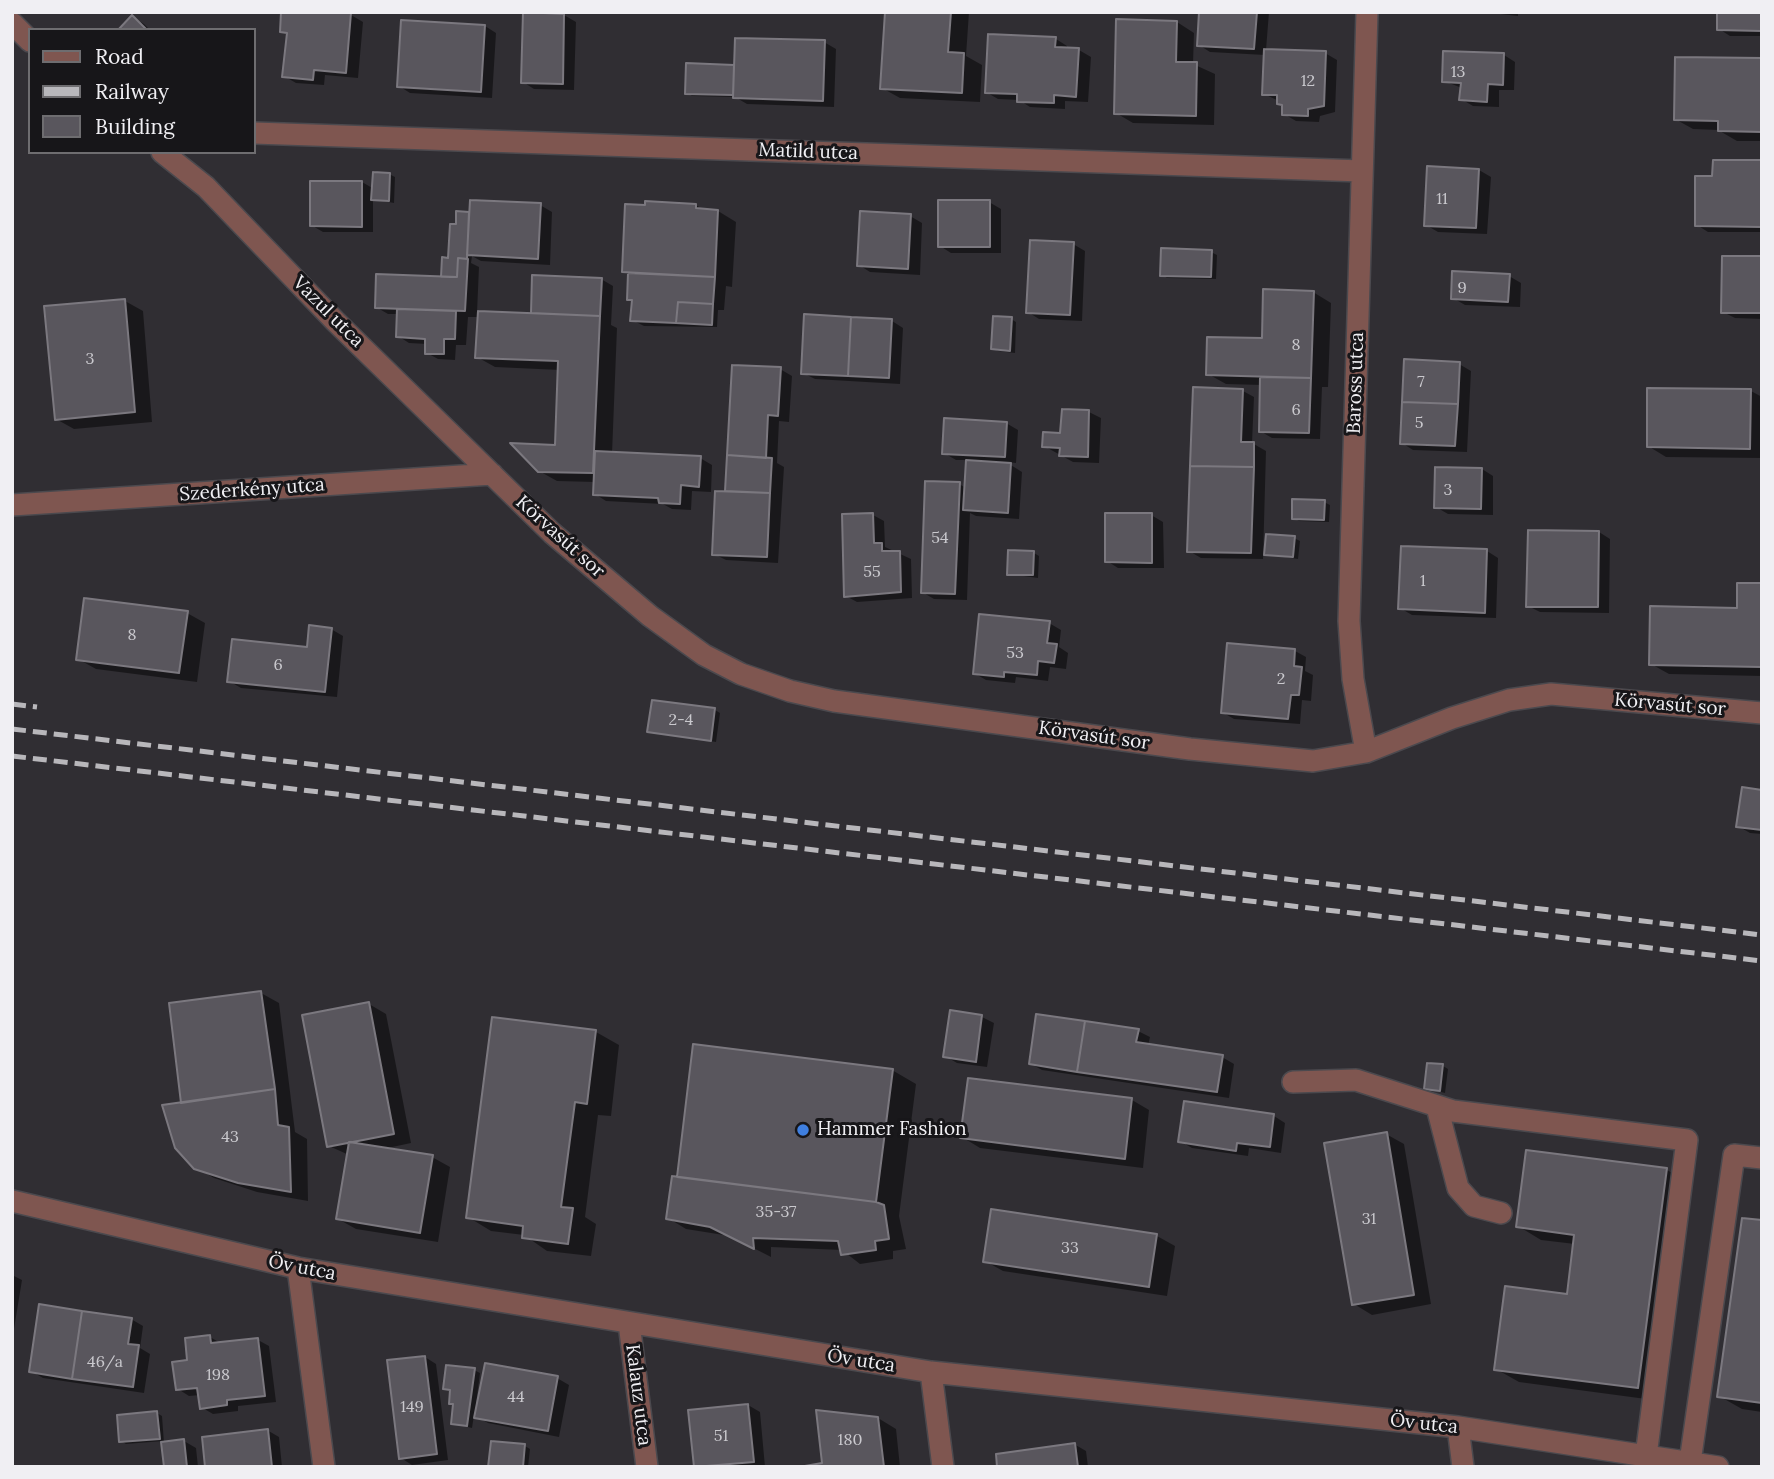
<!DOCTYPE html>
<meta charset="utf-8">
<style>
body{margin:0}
#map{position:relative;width:1774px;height:1479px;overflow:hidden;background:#302e33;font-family:Lora,serif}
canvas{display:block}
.frame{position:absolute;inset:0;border:14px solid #f0eff3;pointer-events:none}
.legend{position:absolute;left:28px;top:28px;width:228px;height:126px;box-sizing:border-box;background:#171619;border:2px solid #6e6d70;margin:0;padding:9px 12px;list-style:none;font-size:21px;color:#f0eff3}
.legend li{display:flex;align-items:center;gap:14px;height:35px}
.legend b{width:35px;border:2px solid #6e6d70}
</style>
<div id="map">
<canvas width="1774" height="1479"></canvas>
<div class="frame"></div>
<ul class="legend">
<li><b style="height:9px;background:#7f5650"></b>Road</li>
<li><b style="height:9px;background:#b8b7bb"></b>Railway</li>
<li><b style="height:19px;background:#59565d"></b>Building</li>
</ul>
</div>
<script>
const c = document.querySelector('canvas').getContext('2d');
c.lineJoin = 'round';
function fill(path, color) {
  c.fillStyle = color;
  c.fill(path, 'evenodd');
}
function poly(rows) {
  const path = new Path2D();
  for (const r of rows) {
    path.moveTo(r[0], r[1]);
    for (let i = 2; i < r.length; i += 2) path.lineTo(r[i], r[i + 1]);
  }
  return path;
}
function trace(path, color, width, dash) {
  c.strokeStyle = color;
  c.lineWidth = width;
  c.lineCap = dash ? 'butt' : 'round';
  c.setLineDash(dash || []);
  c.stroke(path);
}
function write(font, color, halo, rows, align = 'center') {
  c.font = font + ' Lora,serif';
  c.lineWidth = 6;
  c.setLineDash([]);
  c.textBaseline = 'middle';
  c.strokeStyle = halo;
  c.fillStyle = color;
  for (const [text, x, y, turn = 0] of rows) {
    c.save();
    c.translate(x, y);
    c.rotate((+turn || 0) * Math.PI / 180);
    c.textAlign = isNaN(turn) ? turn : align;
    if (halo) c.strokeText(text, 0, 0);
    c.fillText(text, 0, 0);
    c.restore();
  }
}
fill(poly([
 [283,12,351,15,363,22,358,78,325,75,324,85,296,83,284,76,288,35,281,31],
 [886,12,969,12,966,56,982,65,980,102,900,98,882,88],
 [1201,12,1269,12,1266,50,1325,53,1337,60,1335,112,1320,116,1319,122,1296,121,1284,114,1284,107,1279,101,1264,94,1265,55,1210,52,1199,45],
 [1484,12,1518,12,1518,16],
 [1762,12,1762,36,1730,36,1719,29],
 [564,15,576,22,574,90,534,89,523,82],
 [133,17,144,24,150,30,120,30],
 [1177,22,1194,33,1193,64,1215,74,1214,125,1133,123,1116,113],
 [485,26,496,33,492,98,410,93,399,86],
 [1056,39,1067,46,1067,49,1079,50,1091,57,1088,102,1065,101,1065,109,1030,107,1019,100,998,99,986,92],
 [824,42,836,49,834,107,747,104,735,97,692,96,687,93,688,65,736,67],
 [1504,55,1515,62,1514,90,1499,90,1499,107,1473,106,1461,99,1462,88,1444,81],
 [1762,60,1762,141,1737,141,1718,130,1693,129,1675,119],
 [1762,162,1762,232,1708,232,1697,225,1714,178],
 [1479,170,1491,177,1487,234,1438,232,1426,225],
 [389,174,395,177,394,203,373,199,373,232,323,232,311,225,362,182,374,189],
 [989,202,1001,209,1001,253,951,253,940,246],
 [540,205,552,212,550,265,481,261,472,256,471,263,479,267,477,313,537,315,532,312,601,279,613,286,611,325,617,328,612,454,700,458,712,465,711,492,692,491,691,510,672,509,663,504,606,501,595,494,595,482,557,481,539,471,557,447,560,370,495,367,477,357,479,317,468,317,466,345,456,345,455,360,438,359,427,353,427,344,409,343,398,336,398,314,388,314,376,307,443,279,458,226,468,214],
 [696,205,705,211,718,211,736,222,732,287,726,286,724,310,718,310,717,327,644,326,632,320,630,275,623,271],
 [910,216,922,223,920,275,870,272,859,265],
 [1073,244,1085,251,1082,321,1039,319,1028,312],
 [1211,252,1217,255,1216,279,1167,278,1162,275],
 [1762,258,1762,319,1735,318,1723,312],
 [1509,276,1521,283,1520,307,1465,305,1453,298],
 [1313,292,1331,303,1328,387,1322,387,1320,439,1272,438,1260,431,1262,385,1226,384,1208,374,1263,340],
 [125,301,143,311,152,422,74,429,56,419],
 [1011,319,1016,322,1015,353,998,351,993,348],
 [892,321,903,328,900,384,815,379,803,373],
 [1459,364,1471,371,1467,452,1413,450,1402,443],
 [734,367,780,369,792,376,789,422,779,421,777,463,784,467,778,563,726,560,714,554,726,493],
 [1649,390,1751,391,1762,397,1762,458,1666,457,1648,446],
 [1243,391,1254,397,1252,443,1266,451,1263,559,1201,558,1189,551],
 [1089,412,1101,418,1099,463,1073,462,1044,446],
 [1006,423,1018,430,1016,463,1006,462,1022,472,1019,519,976,516,970,513,967,600,934,599,922,592,959,484,966,488,967,460,956,460,944,453],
 [1482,469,1493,476,1493,515,1448,514,1436,507],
 [1324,502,1330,505,1329,522,1299,521,1293,518],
 [873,515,884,521,885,547,911,559,912,598,857,602,846,596],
 [1151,515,1163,522,1164,568,1118,568,1107,561],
 [1599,532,1610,539,1609,613,1540,612,1528,606],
 [1294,538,1300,541,1298,559,1266,554],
 [1487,551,1498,558,1496,618,1412,615,1400,608],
 [1034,553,1039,556,1038,578,1009,574],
 [1762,585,1762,676,1669,674,1651,664,1738,609],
 [187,613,205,623,197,682,96,669,78,659],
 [1049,623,1061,630,1059,647,1068,653,1066,669,1050,667,1048,681,1016,677,1015,683,986,680,974,673],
 [331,629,343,636,337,697,241,688,229,681,308,649],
 [1295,651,1306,657,1305,671,1313,675,1311,701,1302,700,1300,724,1234,719,1222,712],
 [715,710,720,713,716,742,649,731],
 [1762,791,1762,834,1750,833,1738,826],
 [261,993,279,1003,295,1132,307,1139,308,1201,257,1192,214,1178,195,1167,183,1105],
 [369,1004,386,1014,411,1143,383,1149,432,1157,450,1167,438,1242,356,1229,338,1219,349,1155,329,1146],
 [952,1012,982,1017,994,1023,987,1067,957,1063,945,1056],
 [493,1019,596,1032,619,1045,611,1116,598,1115,585,1217,596,1224,591,1256,547,1251,524,1235,491,1231,468,1217],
 [1138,1031,1150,1037,1148,1046,1222,1057,1234,1064,1229,1098,1042,1070,1031,1064],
 [1443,1066,1448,1069,1445,1093,1426,1088],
 [892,1070,916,1084,899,1216,906,1249,893,1251,893,1259,860,1264,842,1250,771,1247,771,1257,730,1236,686,1229,668,1218,685,1180],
 [1132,1100,1149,1110,1143,1168,980,1148,962,1137],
 [1274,1116,1285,1123,1281,1153,1249,1148,1248,1156,1192,1148,1180,1141],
 [1386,1134,1404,1144,1431,1304,1372,1315,1354,1304],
 [1667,1170,1690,1183,1661,1401,1519,1382,1496,1369,1568,1296,1575,1244,1541,1240,1518,1226],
 [992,1211,1157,1236,1175,1246,1167,1296,1003,1271,985,1261],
 [1762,1222,1762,1412,1742,1409,1719,1396],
 [12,1275,22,1280,12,1341],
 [131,1319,143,1326,140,1348,150,1354,144,1393,43,1378,31,1371],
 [210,1337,222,1344,258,1340,269,1346,276,1402,238,1406,238,1411,213,1414,201,1407,200,1395,189,1396,178,1389,189,1362],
 [425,1357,436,1364,448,1460,412,1465,401,1458],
 [474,1370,480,1373,476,1404,557,1378,569,1385,559,1437,488,1423,474,1415,472,1428,452,1423,455,1405,451,1403,452,1392,445,1389],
 [748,1405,760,1412,765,1467,696,1467],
 [157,1413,162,1416,164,1443,184,1441,196,1448,198,1467,166,1467,163,1441,126,1444,121,1441],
 [878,1418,896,1429,900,1467,801,1467,824,1464],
 [267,1430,279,1437,282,1467,207,1467],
 [1074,1444,1086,1451,1088,1467,999,1467],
 [525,1446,530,1449,528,1467,490,1467]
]), '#0007');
const building = poly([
 [281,12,351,13,346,73,314,70,313,80,282,77,287,33,280,32,281,12],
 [523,12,564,14,563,84,521,83,523,12],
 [885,12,951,12,948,52,964,53,962,93,880,89,885,12],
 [1199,12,1257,12,1254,49,1197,46,1199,12],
 [1717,12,1762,12,1762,31,1717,30,1717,12],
 [132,15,147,30,118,30,132,15],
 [1116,19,1177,21,1176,62,1197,62,1196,116,1114,114,1116,19],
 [401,20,485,25,481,92,397,87,401,20],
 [988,34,1056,37,1055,47,1079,48,1076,97,1054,95,1054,103,1017,102,1017,94,985,93,988,34],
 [735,38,825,40,823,101,733,98,735,38],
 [1264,49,1326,51,1324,106,1308,109,1308,116,1282,115,1282,105,1277,104,1277,95,1262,95,1264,49],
 [1443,51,1504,53,1503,85,1488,84,1487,102,1459,100,1461,83,1442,82,1443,51],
 [1675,57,1762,58,1762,132,1718,131,1718,121,1674,120,1675,57],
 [686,63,734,65,733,95,685,94,686,63],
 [1713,160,1762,160,1762,227,1695,226,1695,176,1712,176,1713,160],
 [1427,166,1479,169,1476,228,1424,226,1427,166],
 [373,172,390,173,389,201,371,200,373,172],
 [310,181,362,181,362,227,310,226,310,181],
 [470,200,541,203,538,259,467,255,470,200],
 [938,200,990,200,990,247,938,247,938,200],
 [645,201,696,204,696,208,718,210,715,277,622,272,625,204,645,205,645,201],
 [456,211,469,212,467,259,458,258,457,277,441,277,442,257,448,258,450,224,456,224,456,211],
 [860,211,911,214,908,269,857,266,860,211],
 [1030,240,1074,242,1070,315,1026,313,1030,240],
 [1161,248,1212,250,1211,277,1160,276,1161,248],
 [1722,256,1762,256,1762,313,1721,313,1722,256],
 [458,258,468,259,465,311,375,308,376,274,457,277,458,258],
 [1452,271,1510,274,1508,302,1451,299,1452,271],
 [628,273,715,277,713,304,678,302,676,323,630,321,632,300,627,300,628,273],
 [532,275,602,278,600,316,531,313,532,275],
 [1263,289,1314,291,1311,378,1206,375,1207,337,1262,338,1263,289],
 [125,299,135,412,55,420,44,306,125,299],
 [678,302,713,304,712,325,676,323,678,302],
 [397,309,456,311,455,339,444,339,444,354,425,354,425,339,396,337,397,309],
 [478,311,600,316,593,473,538,472,510,443,555,445,558,361,475,358,478,311],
 [804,314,851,317,848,376,801,374,804,314],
 [993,316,1012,317,1010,351,991,349,993,316],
 [851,317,892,319,889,378,848,376,851,317],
 [1404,359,1460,362,1458,404,1402,402,1404,359],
 [732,365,781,367,778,416,768,415,766,458,727,455,732,365],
 [1260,377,1311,378,1309,433,1259,432,1260,377],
 [1193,387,1243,389,1241,442,1254,442,1254,467,1190,466,1193,387],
 [1647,388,1751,389,1750,449,1647,447,1647,388],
 [1402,402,1458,404,1455,446,1400,444,1402,402],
 [1062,409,1089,410,1088,457,1059,456,1060,448,1042,447,1043,432,1060,433,1062,409],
 [944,418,1007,422,1005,457,942,454,944,418],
 [595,451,701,456,699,487,681,485,680,504,659,503,658,498,593,495,595,451],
 [727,455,772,458,770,493,725,491,727,455],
 [966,460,1011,463,1008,513,963,510,966,460],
 [1190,466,1254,467,1251,553,1187,552,1190,466],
 [1435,467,1482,468,1481,509,1434,508,1435,467],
 [925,481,960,482,955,594,921,593,925,481],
 [715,491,770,493,767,557,712,555,715,491],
 [1292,499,1325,500,1324,520,1292,519,1292,499],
 [873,513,874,543,882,543,882,551,900,551,901,592,844,597,842,514,873,513],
 [1105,513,1152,513,1152,563,1105,562,1105,513],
 [1528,530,1599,531,1598,607,1526,607,1528,530],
 [1266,534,1295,536,1293,557,1264,555,1266,534],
 [1401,546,1487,549,1485,613,1398,609,1401,546],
 [1008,550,1034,551,1033,575,1007,575,1008,550],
 [1737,583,1762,583,1762,667,1649,665,1650,606,1737,608,1737,583],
 [84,598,188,611,179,673,76,660,84,598],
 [979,614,1050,621,1047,643,1057,644,1054,663,1038,661,1037,675,1004,672,1004,677,973,674,979,614],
 [309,625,332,628,325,692,227,682,232,639,307,647,309,625],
 [1227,643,1295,649,1294,666,1302,667,1299,695,1291,695,1288,719,1221,713,1227,643],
 [652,700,715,708,711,741,647,732,652,700],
 [1742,787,1762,790,1762,830,1736,827,1742,787],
 [261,991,275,1089,181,1103,169,1003,261,991],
 [369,1002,394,1134,327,1147,302,1015,369,1002],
 [950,1010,982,1015,976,1062,943,1057,950,1010],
 [1036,1014,1085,1021,1077,1072,1029,1064,1036,1014],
 [492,1017,596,1030,587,1104,575,1102,561,1207,573,1208,568,1244,522,1238,523,1226,466,1218,492,1017],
 [1085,1021,1139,1029,1136,1042,1223,1055,1217,1092,1077,1072,1085,1021],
 [693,1044,893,1069,876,1202,677,1177,693,1044],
 [1427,1063,1443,1064,1440,1091,1424,1089,1427,1063],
 [968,1078,1132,1098,1125,1159,960,1138,968,1078],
 [275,1089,278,1125,289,1127,291,1192,238,1183,194,1169,175,1148,162,1105,275,1089],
 [1184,1101,1274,1114,1270,1147,1237,1143,1236,1151,1178,1142,1184,1101],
 [1387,1132,1414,1295,1352,1305,1324,1143,1387,1132],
 [349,1142,433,1155,420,1233,336,1219,349,1142],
 [1526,1150,1667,1168,1638,1388,1494,1370,1505,1286,1567,1294,1574,1235,1516,1227,1526,1150],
 [672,1176,876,1202,884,1205,889,1239,875,1241,876,1250,841,1255,838,1241,753,1238,754,1249,710,1227,666,1219,672,1176],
 [991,1209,1157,1234,1149,1287,983,1262,991,1209],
 [1742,1218,1762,1220,1762,1403,1717,1397,1742,1218],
 [39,1304,82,1311,72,1379,29,1372,39,1304],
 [82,1311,132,1318,128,1344,139,1345,133,1387,72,1379,82,1311],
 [210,1335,211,1343,258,1338,265,1396,227,1400,227,1405,200,1409,197,1388,176,1390,172,1362,187,1360,185,1338,210,1335],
 [425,1356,437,1454,399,1459,387,1360,425,1356],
 [485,1363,558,1376,548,1431,474,1418,485,1363],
 [446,1365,475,1368,467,1426,451,1424,453,1404,449,1404,450,1390,443,1389,446,1365],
 [748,1404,754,1462,694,1467,688,1410,748,1404],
 [816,1410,878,1417,884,1467,799,1467,822,1463,816,1410],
 [157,1411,160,1439,119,1442,117,1415,157,1411],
 [268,1429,272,1467,205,1467,202,1437,268,1429],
 [184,1439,187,1467,164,1467,161,1442,184,1439],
 [491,1441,525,1444,523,1467,488,1467,491,1441],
 [1075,1443,1078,1467,997,1467,996,1454,1075,1443]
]);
fill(building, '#59565d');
trace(building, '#7b787f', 2);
const minor = poly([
 [12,23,30,41],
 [254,133,1362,171],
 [162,152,206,187,335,321,552,533,650,616,704,655,741,674,790,691,834,701,1190,749,1313,761,1366,752,1452,718,1509,700,1551,694,1762,713],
 [12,505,492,474],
 [1366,752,1353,679,1349,621,1367,12],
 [1293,1082,1356,1080,1453,1111,1687,1140,1646,1456],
 [1437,1107,1458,1188,1474,1206,1501,1213],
 [12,1201,298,1268,931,1372,1458,1427,1718,1467],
 [298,1268,324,1467],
 [629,1323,647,1467],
 [931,1372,943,1467],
 [1458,1427,1463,1467],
 [1690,1462,1734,1155,1762,1158]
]);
trace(minor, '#4b494e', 24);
trace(minor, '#7f5650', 21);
trace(poly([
 [12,704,37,707],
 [12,729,1762,935],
 [12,756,1762,961]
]), '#b8b7bb', 5, [14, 7]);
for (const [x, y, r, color] of [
 [803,1130,7,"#3f7fe0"]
]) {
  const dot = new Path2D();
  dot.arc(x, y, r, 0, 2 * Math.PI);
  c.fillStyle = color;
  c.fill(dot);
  trace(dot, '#171619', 2.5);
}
write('16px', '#cac9ce', null, [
 ["13",1458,72],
 ["12",1308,81],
 ["11",1442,199],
 ["9",1462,288],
 ["8",1296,345],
 ["3",90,359],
 ["7",1421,382],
 ["6",1296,410],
 ["5",1419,423],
 ["3",1448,490],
 ["54",940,538],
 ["55",872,572],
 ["1",1423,581],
 ["8",132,635],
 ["53",1015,653],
 ["6",278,665],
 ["2",1281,679],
 ["2-4",681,720],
 ["43",230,1137],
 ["35-37",776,1212],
 ["31",1369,1219],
 ["33",1070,1248],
 ["46/a",105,1362],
 ["198",218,1375],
 ["44",516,1397],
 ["149",412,1407],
 ["51",721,1436],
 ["180",850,1440]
]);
write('19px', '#f0eff3', '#171619', [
 ["Matild utca",808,152,2],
 ["Vazul utca",328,312,45],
 ["Baross utca",1356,383,-88],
 ["Szederkény utca",252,490,-4],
 ["Körvasút sor",560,537,42],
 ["Körvasút sor",1670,705,5],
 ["Körvasút sor",1094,736,8],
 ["Öv utca",302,1268,11],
 ["Öv utca",861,1361,9],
 ["Kalauz utca",638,1395,83],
 ["Öv utca",1424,1424,6]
]);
write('19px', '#f0eff3', '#171619', [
 ["Hammer Fashion",817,1130]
], 'left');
</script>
